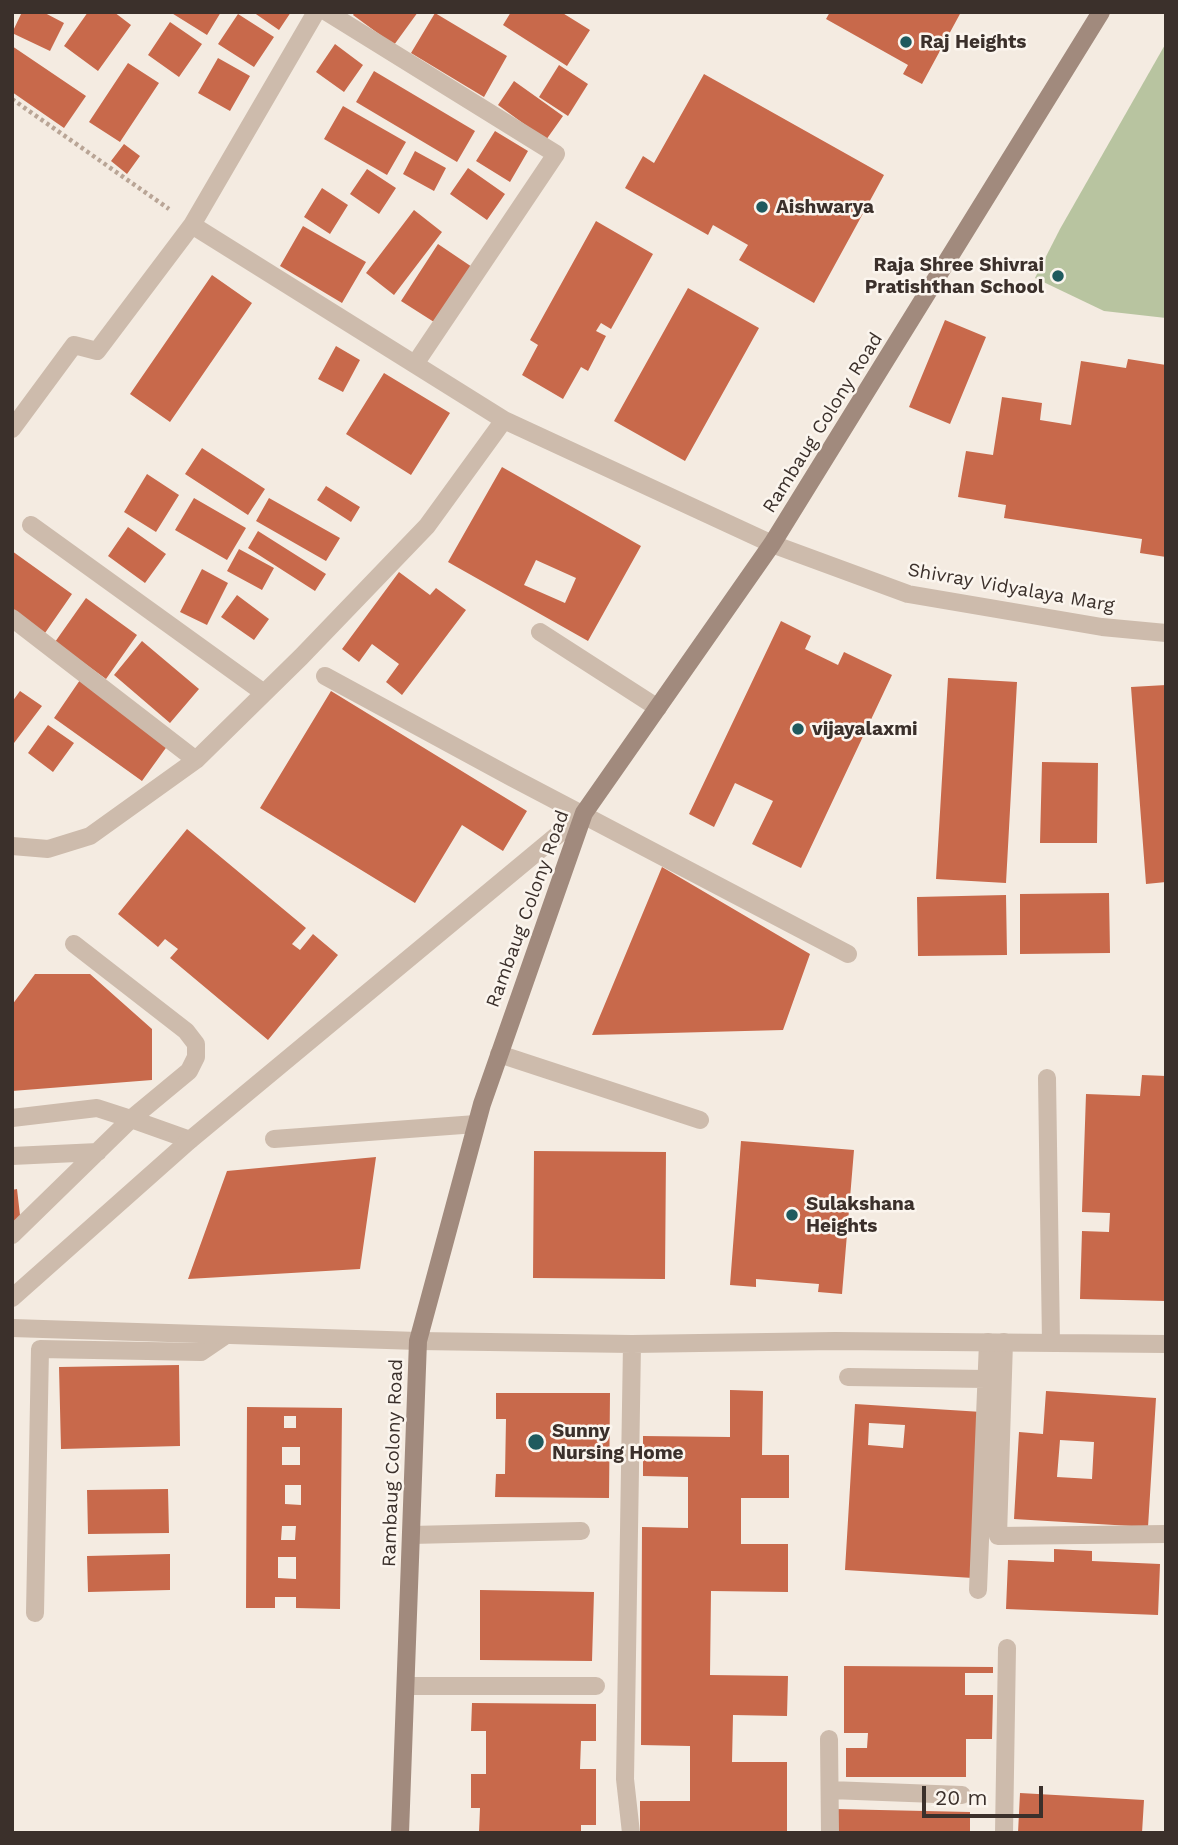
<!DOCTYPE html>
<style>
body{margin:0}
#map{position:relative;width:1178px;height:1845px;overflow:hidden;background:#f4ebe1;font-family:"Work Sans",sans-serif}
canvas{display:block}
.frame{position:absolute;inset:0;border:14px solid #3b302b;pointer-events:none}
.scale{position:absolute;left:922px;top:1786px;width:121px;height:32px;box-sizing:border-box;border:4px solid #3b302b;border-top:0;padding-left:9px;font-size:21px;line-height:24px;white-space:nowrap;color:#3b302b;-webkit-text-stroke:5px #fbf5ee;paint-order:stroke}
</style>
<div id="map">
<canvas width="1178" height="1845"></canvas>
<div class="frame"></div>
<div class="scale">20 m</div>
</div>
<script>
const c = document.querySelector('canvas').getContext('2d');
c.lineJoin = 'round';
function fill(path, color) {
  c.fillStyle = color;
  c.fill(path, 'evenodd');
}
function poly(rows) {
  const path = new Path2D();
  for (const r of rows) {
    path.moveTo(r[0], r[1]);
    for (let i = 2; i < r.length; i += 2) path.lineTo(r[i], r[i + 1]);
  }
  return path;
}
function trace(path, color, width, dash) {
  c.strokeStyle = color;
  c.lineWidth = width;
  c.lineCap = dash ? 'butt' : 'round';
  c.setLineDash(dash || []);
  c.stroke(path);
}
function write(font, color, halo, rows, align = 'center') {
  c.font = font + ' "Work Sans",sans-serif';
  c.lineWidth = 5;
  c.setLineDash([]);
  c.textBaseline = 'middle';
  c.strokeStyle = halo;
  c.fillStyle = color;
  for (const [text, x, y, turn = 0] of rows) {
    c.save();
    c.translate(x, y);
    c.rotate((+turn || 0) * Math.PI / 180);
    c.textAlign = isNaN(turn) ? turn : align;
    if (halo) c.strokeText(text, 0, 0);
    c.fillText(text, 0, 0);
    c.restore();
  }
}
fill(poly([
 [1166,43,1166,318,1104,311,1035,278,1060,229]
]), '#b8c4a0');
fill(poly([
 [22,12,43,12,64,23,50,51,12,33],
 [88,12,114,12,131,25,98,71,64,46],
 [170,12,221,12,207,35],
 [253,12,291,12,279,30],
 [355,12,418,12,394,45,353,15],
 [511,12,561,12,590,30,567,66,503,25],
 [830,12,961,12,922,84,903,74,908,65,826,19],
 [435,13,507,56,484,97,411,53],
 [238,14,274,37,254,67,218,44],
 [170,22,202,44,179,77,148,55],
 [335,44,363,65,344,92,316,72],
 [12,46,86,96,64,128,12,92],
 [218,58,250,76,230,111,198,93],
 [128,63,159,83,120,142,89,122],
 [559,65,588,84,568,116,539,97],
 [374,71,475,131,457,162,356,102],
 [704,74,884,175,814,303,739,260,748,245,713,225,708,235,625,188,643,156,654,163],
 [514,81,563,116,546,140,498,105],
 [343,106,406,142,387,175,324,139],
 [495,131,528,151,510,182,476,161],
 [124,144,140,156,127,174,111,161],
 [415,151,446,168,434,191,403,174],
 [468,168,505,194,487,220,450,194],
 [367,169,396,188,379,214,350,194],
 [322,188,348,205,330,234,304,217],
 [414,210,442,232,394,295,366,273],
 [596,221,653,254,611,329,601,323,596,331,606,336,588,371,581,367,563,399,522,375,538,345,530,340],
 [303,226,366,262,342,303,280,266],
 [438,244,475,269,434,322,401,301],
 [212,275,252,303,170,422,130,394],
 [688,288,759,328,685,461,614,421],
 [945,320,986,337,950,424,909,407],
 [336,346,360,360,343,392,318,379],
 [1128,359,1166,365,1166,557,1140,553,1142,539,1004,518,1006,505,958,497,966,451,993,455,1002,397,1042,403,1040,420,1071,425,1081,361,1126,368],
 [384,373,450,413,411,475,346,434],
 [202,448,265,489,248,515,185,474],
 [502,467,641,546,588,641,448,562],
 [536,560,576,578,565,603,524,585],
 [147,474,179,495,156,532,124,512],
 [326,486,360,507,351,522,317,500],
 [194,498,246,528,227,560,175,530],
 [269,498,340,538,326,561,256,521],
 [128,527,166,554,145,583,108,556],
 [258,531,326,574,315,591,248,548],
 [239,549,274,568,262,590,227,571],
 [12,551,72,594,45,633,12,609],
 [202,569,228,583,207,625,180,612],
 [399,572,430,595,436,588,466,610,402,695,386,682,399,664,372,644,359,662,342,649],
 [237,595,269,619,254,640,221,617],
 [86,598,137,635,106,679,55,642],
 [781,621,811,636,805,649,838,665,844,652,892,675,801,868,752,844,773,801,735,783,714,827,689,814],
 [142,641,199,689,170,723,114,675],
 [948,678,1017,682,1006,883,936,879],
 [80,680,168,745,142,781,54,718],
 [1166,685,1166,882,1146,884,1131,687],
 [20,691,42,706,14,743,12,742,12,702],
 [331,691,527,811,503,851,462,825,415,903,260,808],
 [48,725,74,743,53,772,28,753],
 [1042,762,1098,763,1097,843,1040,843],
 [187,829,306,928,292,944,300,950,313,934,338,955,268,1040,170,958,178,949,165,939,158,947,118,914],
 [662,867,810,954,783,1030,592,1035],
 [1109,893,1110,953,1020,954,1020,894],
 [1006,895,1007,955,918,956,917,897],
 [35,974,90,974,152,1029,152,1080,12,1091,12,1005],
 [1142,1075,1166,1076,1166,1301,1080,1299,1082,1231,1109,1232,1110,1213,1082,1212,1086,1094,1140,1096],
 [741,1141,854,1150,842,1294,818,1292,819,1284,756,1279,756,1287,730,1285],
 [534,1151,666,1152,665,1279,533,1278],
 [376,1157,360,1269,188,1279,227,1171],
 [17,1189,21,1224,12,1225,12,1190],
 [179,1365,180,1446,61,1449,59,1367],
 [730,1390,763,1391,762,1455,789,1455,789,1498,741,1498,741,1544,788,1544,788,1592,711,1591,710,1675,788,1676,787,1716,733,1715,732,1762,787,1762,787,1833,640,1833,640,1801,690,1801,690,1746,641,1745,642,1527,688,1528,688,1477,643,1476,643,1436,730,1437],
 [1046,1391,1156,1398,1148,1527,1014,1519,1019,1432,1043,1434],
 [1060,1440,1094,1442,1092,1479,1057,1477],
 [496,1393,610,1393,609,1498,495,1497,496,1474,505,1474,506,1419,496,1419],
 [855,1404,982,1412,973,1578,845,1570],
 [869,1423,905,1425,903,1448,868,1445],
 [247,1407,342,1408,340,1609,296,1608,296,1597,275,1597,275,1608,246,1608],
 [284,1416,296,1416,296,1428,284,1428],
 [282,1447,300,1447,300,1465,282,1465],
 [285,1485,301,1485,301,1505,285,1504],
 [282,1526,296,1526,295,1540,281,1540],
 [278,1557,296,1557,296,1579,278,1578],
 [168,1489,169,1533,88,1534,87,1490],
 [1054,1549,1092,1551,1092,1561,1160,1564,1158,1615,1006,1609,1008,1560,1054,1562],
 [170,1554,170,1590,88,1592,87,1556],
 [480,1590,594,1592,592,1661,480,1660],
 [844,1666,993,1667,993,1673,965,1673,965,1695,993,1695,992,1739,966,1739,966,1777,846,1777,846,1748,867,1748,868,1733,844,1733],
 [472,1703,596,1704,596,1741,581,1741,580,1769,596,1769,596,1825,581,1825,581,1833,479,1833,480,1808,471,1808,471,1774,486,1774,486,1731,471,1731],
 [1020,1793,1144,1800,1142,1833,1018,1833],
 [834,1809,970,1812,970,1833,833,1833]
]), '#c8694b');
trace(poly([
 [12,99,169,209]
]), '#b9a596', 4.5, [3.5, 3.5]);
trace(poly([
 [540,632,658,708],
 [325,676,511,777,848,954],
 [74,944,186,1031,196,1044,196,1057,189,1071,131,1119,190,1140],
 [12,1118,97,1108,131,1119,12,1235],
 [274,1139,476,1124],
 [12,1156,98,1152],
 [1004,1342,998,1536,1166,1534],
 [848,1377,986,1379],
 [411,1535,581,1531],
 [978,1590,988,1342],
 [35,1613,40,1349,201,1352,226,1335],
 [829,1739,830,1833],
 [830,1790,962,1795],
 [1004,1833,1007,1648]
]), '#cdbbac', 18);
trace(poly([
 [327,12,556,154,415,364],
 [192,225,504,420,772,544,908,594,1102,627,1166,633],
 [12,429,74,345,97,351,192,225,316,12],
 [31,525,264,693],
 [12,618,196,760],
 [12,846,48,849,90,836,196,760,301,657,427,526,504,420],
 [499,1054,700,1120],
 [1047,1078,1051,1343],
 [12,1298,190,1140,584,813],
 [12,1328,418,1341,632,1344,835,1341,1166,1344],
 [406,1686,596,1686],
 [631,1833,625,1779,632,1344]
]), '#cdbbac', 18);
trace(poly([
 [400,1833,418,1341,482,1104,584,813,772,544,1101,12]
]), '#a18a7d', 18);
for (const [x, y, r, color] of [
 [906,42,7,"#1f5a5e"],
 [762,207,7,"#1f5a5e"],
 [1058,276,7,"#1f5a5e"],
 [798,729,7,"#1f5a5e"],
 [792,1215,7,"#1f5a5e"],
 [536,1442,9,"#1f5a5e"]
]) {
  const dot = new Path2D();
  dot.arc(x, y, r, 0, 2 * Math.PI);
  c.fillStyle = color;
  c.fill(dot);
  trace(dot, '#fbf5ee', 2.5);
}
write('bold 19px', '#3b302b', '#fbf5ee', [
 ["Raj Heights",920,42],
 ["Aishwarya",776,207],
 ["Raja Shree Shivrai",1044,265,"right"],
 ["Pratishthan School",1044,287,"right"],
 ["vijayalaxmi",812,729],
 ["Sulakshana",806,1204],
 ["Heights",806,1226],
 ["Sunny",552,1431],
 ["Nursing Home",552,1453]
], 'left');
write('19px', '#3b302b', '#fbf5ee', [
 ["Rambaug Colony Road",823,423,-58],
 ["Shivray Vidyalaya Marg",1011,588,10],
 ["Rambaug Colony Road",528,909,-70],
 ["Rambaug Colony Road",393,1463,-88]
]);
</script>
